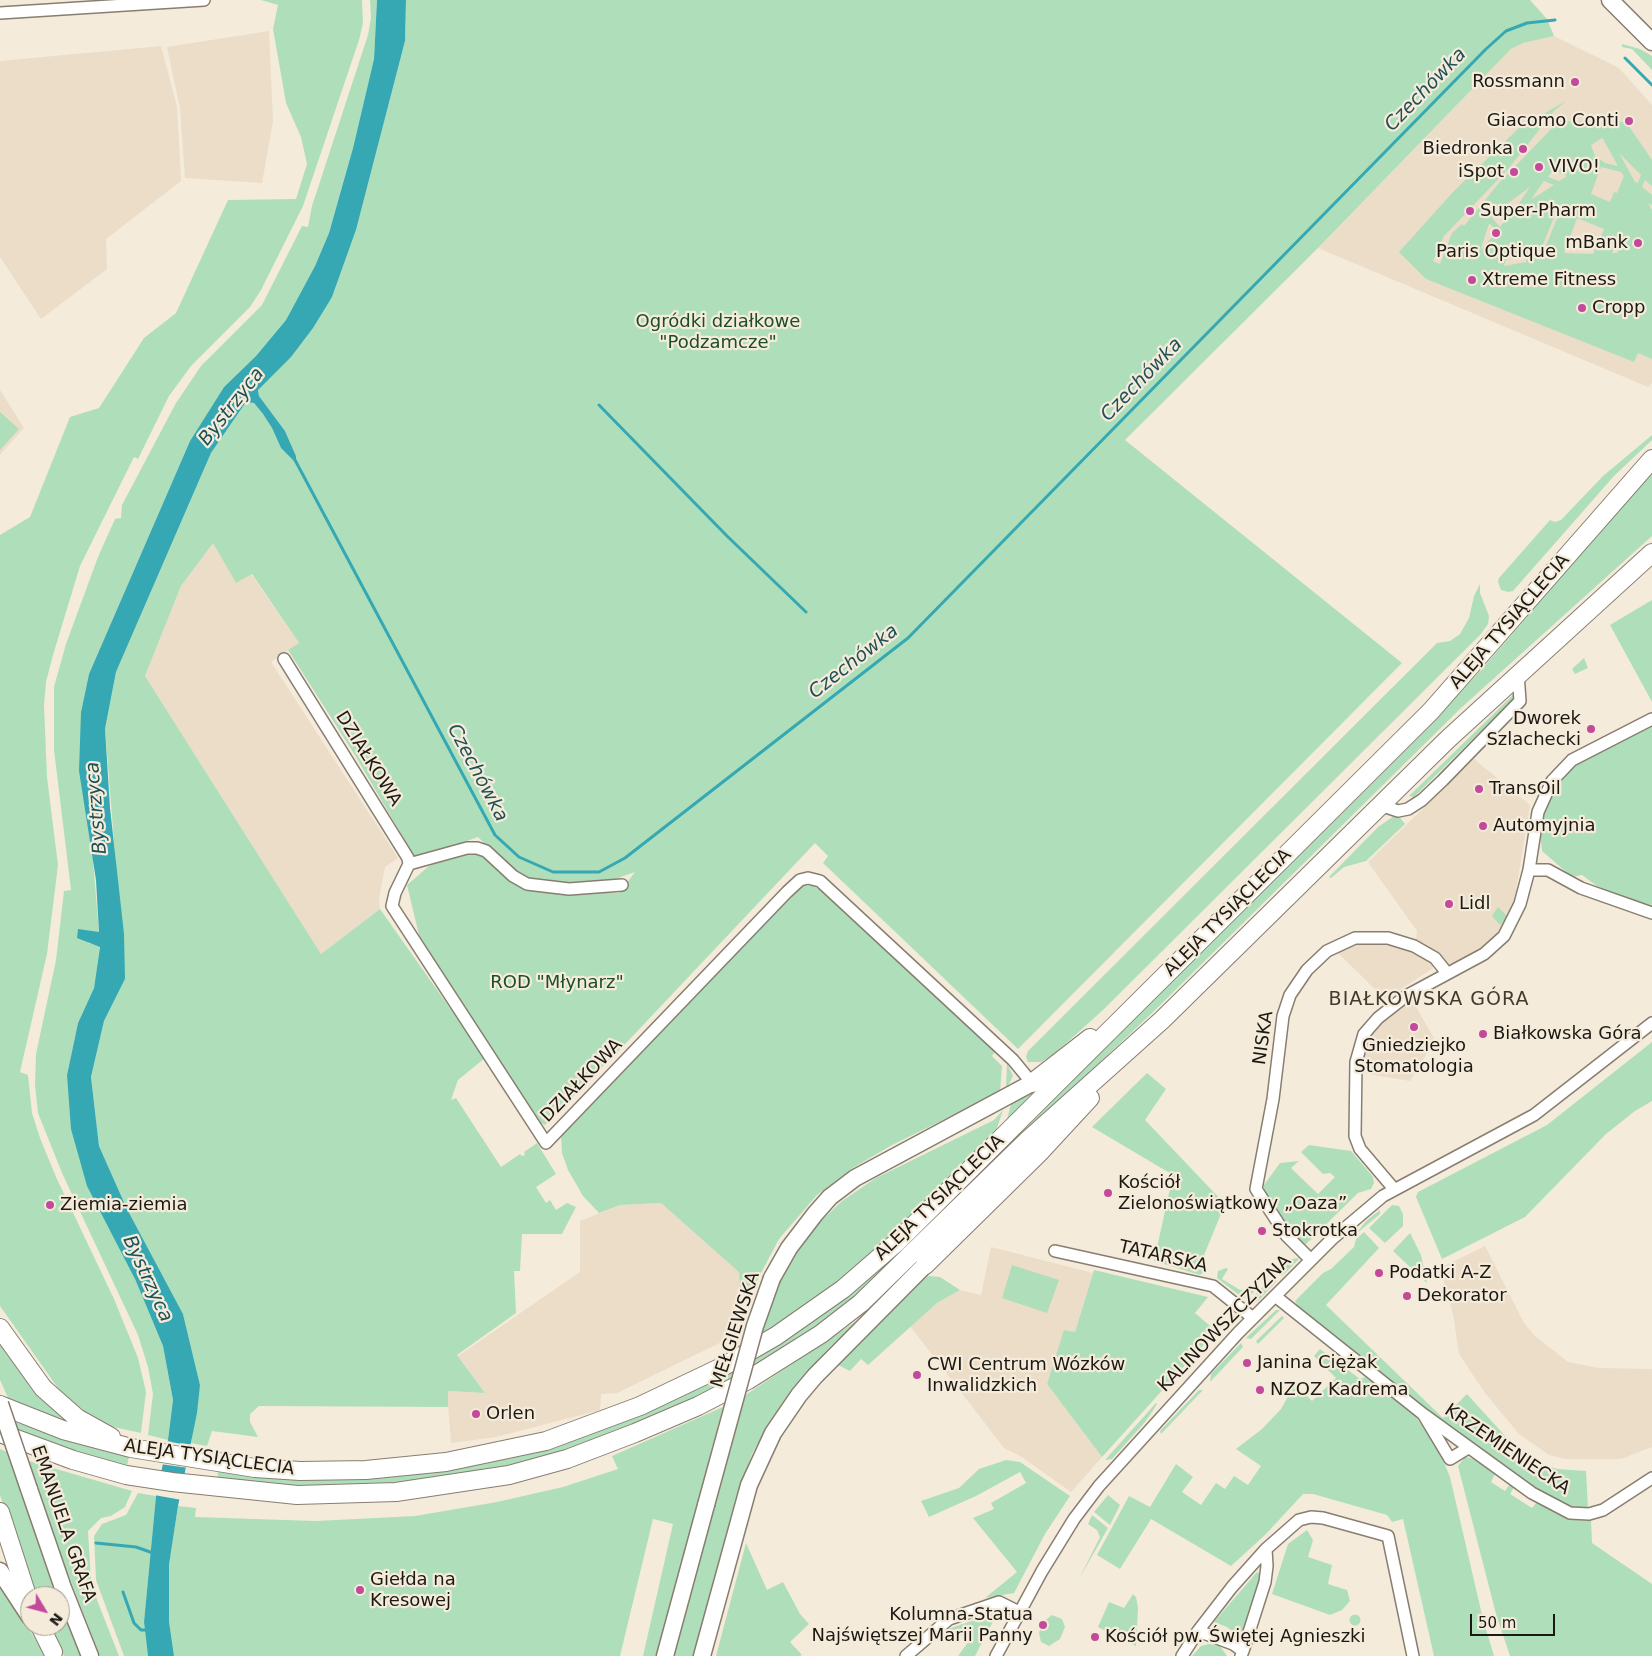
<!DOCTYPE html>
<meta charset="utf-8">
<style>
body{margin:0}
#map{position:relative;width:1652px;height:1656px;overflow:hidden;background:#f5ebdb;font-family:"DejaVu Sans",sans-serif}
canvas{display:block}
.north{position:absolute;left:20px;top:1586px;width:50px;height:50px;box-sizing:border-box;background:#f5ebdb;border:1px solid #9e978b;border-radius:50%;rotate:127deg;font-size:14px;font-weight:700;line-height:20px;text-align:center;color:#1c1913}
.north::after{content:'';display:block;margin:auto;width:18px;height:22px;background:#c3499b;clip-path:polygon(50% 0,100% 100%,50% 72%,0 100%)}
.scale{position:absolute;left:1470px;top:1614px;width:85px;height:22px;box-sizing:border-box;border:2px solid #1c1913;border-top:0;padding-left:6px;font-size:15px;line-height:18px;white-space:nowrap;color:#1c1913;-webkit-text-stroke:4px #f5ebdb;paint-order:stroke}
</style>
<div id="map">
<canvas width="1652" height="1656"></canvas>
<div class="north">N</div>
<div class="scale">50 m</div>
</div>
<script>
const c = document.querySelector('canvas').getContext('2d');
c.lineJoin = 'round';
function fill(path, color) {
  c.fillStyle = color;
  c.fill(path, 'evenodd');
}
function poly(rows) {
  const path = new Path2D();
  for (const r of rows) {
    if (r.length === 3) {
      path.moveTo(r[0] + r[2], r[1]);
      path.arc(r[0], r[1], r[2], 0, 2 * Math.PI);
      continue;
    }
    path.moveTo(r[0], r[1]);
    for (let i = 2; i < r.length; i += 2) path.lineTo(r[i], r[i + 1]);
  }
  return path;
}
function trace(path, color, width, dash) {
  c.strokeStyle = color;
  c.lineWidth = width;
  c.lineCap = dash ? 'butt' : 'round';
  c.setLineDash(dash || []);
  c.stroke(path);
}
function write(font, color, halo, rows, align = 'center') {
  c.font = font + ' "DejaVu Sans",sans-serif';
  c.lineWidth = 4.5;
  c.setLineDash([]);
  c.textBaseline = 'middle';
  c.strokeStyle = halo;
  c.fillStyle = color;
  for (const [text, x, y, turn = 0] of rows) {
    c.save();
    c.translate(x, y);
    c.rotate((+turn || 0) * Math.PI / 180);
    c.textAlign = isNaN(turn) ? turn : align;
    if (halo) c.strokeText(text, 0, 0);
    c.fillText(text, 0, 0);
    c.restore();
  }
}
fill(poly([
 [269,31,273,121,262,183,185,178,180,108,167,47],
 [1554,36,1619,68,1652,105,1652,383,1648,387,1318,248,1511,49,1523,43],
 [161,46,177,107,181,181,106,239,107,269,41,319,0,257,0,61],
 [0,390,24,428,0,455],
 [213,542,236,583,251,574,299,643,271,662,398,858,385,867,379,898,380,909,321,954,145,676,181,586],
 [1474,759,1530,805,1514,903,1500,933,1486,946,1450,969,1416,941,1417,931,1368,862],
 [1361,941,1389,941,1412,949,1434,962,1432,969,1385,999,1335,950],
 [1411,998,1435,1040,1410,1081,1363,1073,1362,1057,1366,1044,1380,1022],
 [661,1203,740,1272,743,1303,734,1336,617,1393,601,1394,600,1410,496,1437,451,1443,447,1391,485,1393,458,1356,580,1272,580,1221,620,1205],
 [1485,1246,1524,1323,1535,1336,1568,1362,1599,1368,1652,1369,1652,1447,1621,1459,1565,1459,1549,1455,1519,1434,1485,1393,1459,1354,1453,1314,1440,1268],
 [991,1247,1093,1273,1075,1332,1065,1330,1047,1384,1102,1457,1071,1492,1022,1457,1004,1448,910,1326,937,1303,960,1290,981,1295]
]), '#ebddc7');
fill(poly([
 [261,0,362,0,363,23,359,40,303,206,261,290,250,307,191,366,169,396,138,459,134,457,80,566,53,655,46,682,44,705,47,777,58,865,47,954,20,1072,28,1075,32,1113,40,1138,56,1177,114,1299,138,1358,146,1392,141,1433,100,1424,60,1391,0,1306,0,535,30,517,70,417,99,408,144,338,176,313,228,200,296,199,307,164,301,137,286,103,273,29,278,5],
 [370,0,377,0,374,59,353,148,329,233,315,266,286,320,256,356,224,387,190,441,89,674,81,712,99,933,88,943,100,946,94,988,78,1023,67,1075,135,1279,163,1346,173,1400,168,1440,148,1435,153,1394,148,1367,138,1335,62,1173,38,1113,35,1085,36,1054,56,960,64,891,71,890,54,750,54,687,66,644,98,557,115,519,121,518,122,505,176,403,201,366,262,305,302,226,308,227,312,206,368,35,371,18],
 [406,0,1530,0,1547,19,1554,36,1523,43,1511,49,1318,248,1125,440,1402,663,1018,1049,823,863,828,856,815,843,628,1041,545,1125,539,1122,420,939,407,885,429,866,468,851,478,852,539,891,619,893,635,872,598,885,555,886,517,876,478,837,416,859,353,752,288,650,299,643,252,574,236,583,213,543,181,586,145,676,321,954,380,909,485,1058,458,1080,451,1100,456,1098,501,1167,520,1154,522,1156,525,1155,524,1152,537,1143,556,1174,536,1187,546,1203,550,1200,556,1210,567,1203,576,1207,562,1234,522,1234,520,1271,514,1271,516,1313,457,1355,485,1393,448,1391,448,1407,259,1406,250,1414,250,1422,258,1437,212,1431,207,1446,191,1443,200,1385,183,1314,127,1209,99,1146,91,1077,104,1021,125,979,105,729,116,672,211,453,246,402,254,403,263,414,272,428,281,448,296,462,296,456,285,431,259,396,258,389,332,297,356,230,405,41],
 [1622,44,1640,49,1652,56,1652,70,1632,49,1622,47],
 [1566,101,1554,111,1509,168,1444,236,1433,261,1440,264,1452,233,1462,224,1464,226,1499,183,1559,121,1626,122,1652,160,1652,186,1645,180,1642,187,1652,195,1652,205,1648,203,1652,210,1652,359,1638,353,1634,362,1426,279,1399,252,1454,191,1519,128],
 [1602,138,1603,139,1618,166,1605,163,1595,156,1591,145],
 [1619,153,1641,175,1638,183,1635,182],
 [1571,158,1575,170,1573,172,1559,166],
 [1601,167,1621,172,1624,176,1617,193,1614,192,1610,202,1591,194],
 [1553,170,1567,176,1559,181,1548,177],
 [1544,181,1554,185,1532,199,1532,198],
 [1530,187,1515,209,1507,205,1507,204],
 [1557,210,1560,211,1543,253,1540,252],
 [1498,211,1509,216,1500,227,1492,218],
 [1577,218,1604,229,1593,254,1564,253],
 [1490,224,1497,231,1480,251,1489,224],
 [1619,235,1624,237,1617,253,1612,253],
 [1508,254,1527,257,1526,262,1504,266],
 [0,412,19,429,0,450],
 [1652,435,1652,440,1614,476,1513,591,1508,592,1501,590,1498,582,1499,578,1550,520,1555,522,1561,520,1603,476],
 [1652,471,1652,536,1461,708,1151,1014,1021,1137,1017,1133,1429,725,1482,669],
 [1480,584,1480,593,1489,616,1488,624,1481,634,1103,1010,1053,1055,1041,1062,1028,1062,1026,1057,1028,1051,1437,643,1450,641,1460,634,1469,618,1474,596],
 [1652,600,1652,702,1610,625],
 [1584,658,1588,668,1575,674,1572,669],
 [1515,693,1513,699,1423,788,1414,797,1409,796],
 [1652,722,1652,905,1622,897,1597,886,1582,875,1572,877,1542,851,1540,832,1542,809,1552,789,1566,770,1583,758],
 [1397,814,1405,824,1366,861,1344,867,1331,878,1329,877,1378,827],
 [803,886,813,886,822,891,995,1052,992,1056,1002,1066,1000,1092,892,1145,851,1169,817,1195,779,1239,750,1294,741,1296,739,1272,661,1203,620,1205,599,1213,583,1196,568,1170,562,1153,561,1136,794,892],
 [1498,907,1508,917,1500,925,1492,916],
 [1652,1042,1652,1101,1635,1111,1606,1134,1525,1217,1442,1259,1416,1197,1418,1192,1547,1125],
 [1007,1063,1013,1076,1007,1088,1006,1087],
 [1147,1073,1166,1089,1145,1120,1225,1204,1200,1265,1208,1269,1200,1275,1154,1261,1173,1175,1092,1127],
 [1043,1083,1045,1084,1006,1123,1011,1104],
 [1003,1110,996,1131,915,1214,857,1269,758,1339,775,1288,792,1259,816,1226,842,1201,876,1178,994,1120],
 [1309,1145,1351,1151,1373,1177,1374,1183,1371,1189,1358,1193,1303,1247,1289,1233,1264,1196,1264,1185,1280,1163,1299,1161,1291,1168,1318,1194,1335,1177,1330,1173,1323,1174,1301,1152],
 [1002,1148,1006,1153,880,1278,810,1334,751,1371,756,1355,875,1272,929,1223],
 [1392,1205,1399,1206,1403,1214,1403,1226,1385,1243,1369,1228],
 [1380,1210,1380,1214,1356,1234,1366,1221],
 [1364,1232,1379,1248,1326,1305,1443,1418,1467,1394,1517,1449,1541,1464,1557,1469,1586,1471,1588,1509,1570,1507,1526,1484,1440,1422,1295,1309,1298,1306,1295,1301,1323,1273,1331,1269,1354,1247,1356,1239],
 [1410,1233,1421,1255,1427,1283,1393,1251],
 [1299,1258,1298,1260,1282,1276,1279,1271,1292,1259],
 [1012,1265,1059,1280,1047,1313,1002,1298],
 [1226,1268,1228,1269,1222,1279,1240,1290,1256,1288,1255,1291,1247,1298,1243,1298,1217,1278,1218,1271],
 [1094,1270,1208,1297,1195,1313,1216,1331,1102,1457,1047,1384,1064,1330,1075,1332],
 [928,1276,940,1277,960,1290,937,1303,868,1365,861,1359,850,1371,838,1365,918,1283],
 [1272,1278,1277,1281,1258,1301,1252,1304,1246,1303],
 [1276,1310,1280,1310,1251,1339,1246,1338],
 [1282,1316,1284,1318,1258,1344,1256,1341],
 [858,1320,827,1350,791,1390,767,1426,752,1454,736,1497,693,1656,674,1656,744,1396],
 [0,1338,75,1424,9,1400,0,1380],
 [1241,1343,1243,1347,1210,1382,1211,1374],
 [1320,1349,1360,1379,1365,1377,1414,1414,1440,1453,1450,1477,1483,1619,1494,1656,1434,1656,1403,1519,1392,1522,1387,1515,1313,1494,1303,1494,1266,1534,1231,1566,1151,1519,1120,1569,1097,1555,1129,1496,1150,1507,1176,1464,1193,1477,1182,1492,1201,1505,1216,1483,1225,1489,1234,1476,1248,1485,1261,1466,1236,1449,1262,1429,1281,1409,1295,1384,1312,1401,1336,1378,1314,1356],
 [733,1372,730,1385,623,1432,518,1466,371,1487,270,1487,217,1481,218,1472,271,1477,369,1477,655,1408],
 [1199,1390,1203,1390,1161,1434,1160,1431],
 [1156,1403,1157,1404,1152,1412,1145,1422,1112,1459,1105,1460],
 [723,1407,657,1656,643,1656,673,1524,653,1519,620,1656,174,1656,169,1621,169,1565,178,1506,196,1508,195,1517,316,1521,415,1516,497,1502,563,1487,618,1469,612,1456],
 [14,1422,129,1456,127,1466,85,1456,19,1434],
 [0,1449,7,1452,58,1596,34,1596,0,1495],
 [1465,1457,1474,1459,1495,1474,1491,1482,1505,1491,1510,1484,1514,1487,1510,1494,1532,1508,1537,1502,1555,1513,1576,1520,1591,1521,1592,1543,1652,1584,1652,1656,1510,1656,1496,1614,1458,1466],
 [1006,1460,1020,1462,1070,1496,1045,1534,1014,1593,985,1598,1017,1572,973,1518,994,1509,991,1503,1026,1483,1020,1472,976,1496,929,1517,921,1501,959,1488,979,1469],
 [29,1461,132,1491,125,1507,111,1516,101,1518,88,1531,91,1579,97,1600,119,1656,100,1656,65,1566],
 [138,1493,156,1496,144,1622,148,1656,124,1656,96,1580,94,1536,102,1524,126,1515],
 [1108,1495,1120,1505,1110,1525,1094,1512],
 [1092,1515,1108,1528,1079,1579,1100,1537,1097,1530,1088,1524],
 [1307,1530,1313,1540,1308,1557,1332,1565,1328,1584,1347,1590,1350,1601,1342,1610,1330,1615,1272,1594,1288,1544],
 [746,1543,767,1590,783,1582,800,1614,809,1624,790,1642,802,1655,800,1656,716,1656],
 [1257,1572,1261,1574,1241,1635,1237,1635,1227,1627,1214,1622],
 [0,1583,3,1588,46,1656,0,1656],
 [1133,1594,1136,1597,1138,1608,1136,1646,1098,1627,1109,1602,1124,1608],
 [60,1602,63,1612,81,1656,64,1656,49,1626,60,1626],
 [998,1612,975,1656,958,1656,969,1641,953,1629,942,1643,936,1639,948,1629],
 [1355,1620,5.5],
 [1052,1615,1062,1619,1065,1627,1060,1639,1049,1646,1041,1642,1039,1633,1043,1622],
 [1209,1644,1220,1646,1227,1656,1192,1656,1201,1646]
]), '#afdfba');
fill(poly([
 [377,0,406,0,405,41,356,230,332,297,313,328,291,357,258,390,259,396,285,431,296,456,296,463,281,448,272,428,263,414,254,403,246,402,211,453,116,672,105,729,110,808,124,934,125,979,104,1021,91,1077,99,1146,127,1209,183,1314,200,1385,197,1413,178,1506,169,1565,169,1621,174,1656,148,1656,144,1622,156,1496,168,1440,173,1400,163,1346,135,1279,87,1186,71,1129,67,1075,78,1023,94,988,100,947,77,938,78,929,99,932,96,880,79,771,81,712,89,674,190,441,224,387,256,356,286,320,315,266,329,233,353,148,374,59]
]), '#35a8b3');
fill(poly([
 [165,1441,193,1446,189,1468,160,1464],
 [159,1472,187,1476,182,1500,154,1495]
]), '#f5ebdb');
trace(poly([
 [1625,58,1652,85],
 [599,405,727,536,806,612],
 [295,460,495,835,519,857,553,872,599,872,625,858,908,638,1486,49,1506,31,1527,23,1555,20],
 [96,1543,136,1547,153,1553],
 [123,1592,134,1623,141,1630,147,1630]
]), '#35a8b3', 3);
const street = poly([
 [0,13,204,0],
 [284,659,408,858,409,864,395,893,392,906,546,1143,787,892,800,880,808,878,820,881,1013,1060,1032,1083],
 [1380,805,1398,811,1408,809,1422,800,1443,780,1520,701,1518,674],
 [409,864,467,848,477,848,486,851,513,876,527,884,569,889,622,885],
 [1529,870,1548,870,1581,888,1652,913],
 [1394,1189,1360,1149,1355,1136,1356,1062,1364,1034,1378,1018,1406,996,1484,954,1504,936,1520,904,1529,870,1538,812,1552,781,1572,760,1652,719],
 [1055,1251,1213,1286,1253,1318],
 [1311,1260,1286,1235,1256,1189,1273,1099,1283,1016,1290,995,1307,970,1327,951,1355,938,1388,938,1414,946,1435,958,1447,973],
 [1275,1296,1423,1414,1450,1459,1468,1448],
 [1423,1414,1532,1493,1570,1513,1589,1514,1603,1510,1652,1478],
 [1198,1631,1233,1644,1243,1651,1241,1656],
 [1243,1651,1265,1582,1267,1566,1266,1549],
 [906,1656,949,1619,999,1602,1019,1612],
 [996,1656,1042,1571,1074,1519,1099,1486,1238,1333,1332,1239,1383,1196,1534,1115,1652,1023],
 [1182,1656,1198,1631,1232,1587,1266,1549,1299,1520,1311,1517,1323,1518,1388,1536,1413,1656]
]);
const secondary = poly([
 [1610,0,1652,42],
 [772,1278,789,1248,815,1214,830,1197,855,1178,1032,1083],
 [29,1489,63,1588,90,1656],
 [0,1571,30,1617],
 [665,1656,706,1505],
 [702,1656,749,1485,773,1433,799,1395,815,1376,925,1265]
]);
const primary = poly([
 [1032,1083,1090,1038],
 [925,1265,1041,1151,1090,1098],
 [0,1328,43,1388,77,1418,111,1437],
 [0,1405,63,1430,131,1448,255,1468,300,1471,366,1470,446,1462,546,1441,640,1406,724,1366,776,1336,843,1289,896,1243,1431,711,1652,459],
 [0,1433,73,1460,126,1475,172,1482,297,1495,396,1492,509,1475,567,1459,635,1433,698,1406,748,1380,821,1334,861,1303,1028,1140,1162,1020,1448,739,1652,553],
 [0,1512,30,1605],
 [40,1626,53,1652]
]);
trace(street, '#877e70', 14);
trace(secondary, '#877e70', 19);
trace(primary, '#877e70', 20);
trace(street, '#fff', 11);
trace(secondary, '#fff', 16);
trace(primary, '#fff', 18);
const secondaryBridge = poly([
 [0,1404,29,1489],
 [706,1505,755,1326,772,1278]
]);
trace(secondaryBridge, '#877e70', 19, []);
trace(secondaryBridge, '#fff', 16);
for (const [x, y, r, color] of [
 [1575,82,5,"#c3499b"],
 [1629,121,5,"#c3499b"],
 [1523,149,5,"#c3499b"],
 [1539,167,5,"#c3499b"],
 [1514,172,5,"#c3499b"],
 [1470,211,5,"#c3499b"],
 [1496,233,5,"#c3499b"],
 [1638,243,5,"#c3499b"],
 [1472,280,5,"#c3499b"],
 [1582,308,5,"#c3499b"],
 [1591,729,5,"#c3499b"],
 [1479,789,5,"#c3499b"],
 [1483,826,5,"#c3499b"],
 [1449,904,5,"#c3499b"],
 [1414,1027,5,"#c3499b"],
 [1483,1034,5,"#c3499b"],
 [1108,1193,5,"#c3499b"],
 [50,1205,5,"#c3499b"],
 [1262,1231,5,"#c3499b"],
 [1379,1273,5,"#c3499b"],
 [1407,1296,5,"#c3499b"],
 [1247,1363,5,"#c3499b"],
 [917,1375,5,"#c3499b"],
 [1260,1390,5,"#c3499b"],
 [476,1414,5,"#c3499b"],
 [360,1590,5,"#c3499b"],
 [1043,1625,5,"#c3499b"],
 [1095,1637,5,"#c3499b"]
]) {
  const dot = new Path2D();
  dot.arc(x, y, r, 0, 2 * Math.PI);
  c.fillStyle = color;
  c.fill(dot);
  trace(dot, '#f5ebdb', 2);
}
write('18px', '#1c1913', '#f5ebdb', [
 ["Rossmann",1565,82,"right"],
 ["Giacomo Conti",1619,121,"right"],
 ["Biedronka",1513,149,"right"],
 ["VIVO!",1549,167],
 ["iSpot",1504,172,"right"],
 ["Super-Pharm",1480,211],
 ["mBank",1628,243,"right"],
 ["Paris Optique",1496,252,"center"],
 ["Xtreme Fitness",1482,280],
 ["Cropp",1592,308],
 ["Dworek",1581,719,"right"],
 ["Szlachecki",1581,740,"right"],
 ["TransOil",1489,789],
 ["Automyjnia",1493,826],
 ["Lidl",1459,904],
 ["Białkowska Góra",1493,1034],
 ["Gniedziejko",1414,1046,"center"],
 ["Stomatologia",1414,1067,"center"],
 ["Kościół",1118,1183],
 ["Zielonoświątkowy „Oaza”",1118,1204],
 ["Ziemia-ziemia",60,1205],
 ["Stokrotka",1272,1231],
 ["Podatki A-Z",1389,1273],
 ["Dekorator",1417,1296],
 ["Janina Ciężak",1257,1363],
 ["CWI Centrum Wózków",927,1365],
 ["Inwalidzkich",927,1386],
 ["NZOZ Kadrema",1270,1390],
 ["Orlen",486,1414],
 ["Giełda na",370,1580],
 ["Kresowej",370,1601],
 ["Kolumna-Statua",1033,1615,"right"],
 ["Najświętszej Marii Panny",1033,1636,"right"],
 ["Kościół pw. Świętej Agnieszki",1105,1637]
], 'left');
write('18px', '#1b4d2b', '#f5ebdb', [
 ["Ogródki działkowe",718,322],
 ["\"Podzamcze\"",718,343],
 ["ROD \"Młynarz\"",557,983]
]);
write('18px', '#1c1913', '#f5ebdb', [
 ["ALEJA TYSIĄCLECIA",1510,622,-49],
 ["DZIAŁKOWA",368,759,58],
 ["ALEJA TYSIĄCLECIA",1228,913,-45],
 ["NISKA",1264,1038,-82],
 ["DZIAŁKOWA",582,1081,-46],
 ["ALEJA TYSIĄCLECIA",940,1198,-44],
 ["TATARSKA",1163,1257,13],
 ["KALINOWSZCZYZNA",1225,1324,-46],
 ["MEŁGIEWSKA",736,1330,-72],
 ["KRZEMIENIECKA",1507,1450,34],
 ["ALEJA TYSIĄCLECIA",209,1458,8],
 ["EMANUELA GRAFA",63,1524,71]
]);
write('italic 19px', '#1f5055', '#f5ebdb', [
 ["Czechówka",1426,90,-46],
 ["Czechówka",1142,380,-46],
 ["Bystrzyca",232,407,-52],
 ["Czechówka",854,662,-38],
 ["Czechówka",477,773,62],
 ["Bystrzyca",97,808,-95],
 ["Bystrzyca",147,1279,65]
]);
c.letterSpacing = '1px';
write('19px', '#433a2e', '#f5ebdb', [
 ["BIAŁKOWSKA GÓRA",1429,1000]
]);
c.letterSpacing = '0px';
</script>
